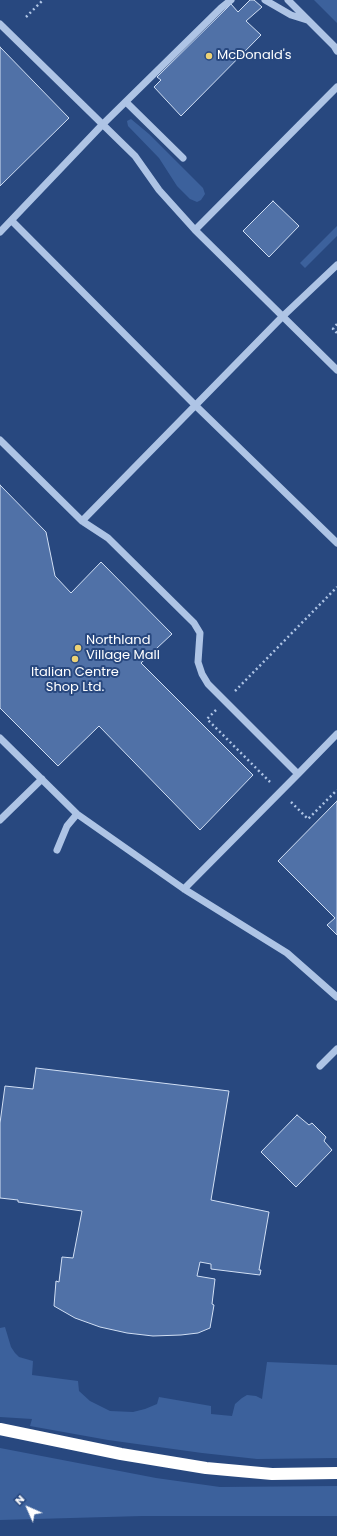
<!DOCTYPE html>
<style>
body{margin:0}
#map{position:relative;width:337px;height:1536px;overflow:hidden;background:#28487f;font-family:Poppins,sans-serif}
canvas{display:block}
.north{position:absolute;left:8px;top:1488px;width:40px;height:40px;-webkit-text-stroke:3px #28487f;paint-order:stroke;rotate:315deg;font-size:11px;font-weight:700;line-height:16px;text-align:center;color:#fff}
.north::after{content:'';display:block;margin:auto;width:14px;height:18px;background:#fff;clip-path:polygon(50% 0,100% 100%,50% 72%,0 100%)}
</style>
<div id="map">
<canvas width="337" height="1536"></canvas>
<div class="north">N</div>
</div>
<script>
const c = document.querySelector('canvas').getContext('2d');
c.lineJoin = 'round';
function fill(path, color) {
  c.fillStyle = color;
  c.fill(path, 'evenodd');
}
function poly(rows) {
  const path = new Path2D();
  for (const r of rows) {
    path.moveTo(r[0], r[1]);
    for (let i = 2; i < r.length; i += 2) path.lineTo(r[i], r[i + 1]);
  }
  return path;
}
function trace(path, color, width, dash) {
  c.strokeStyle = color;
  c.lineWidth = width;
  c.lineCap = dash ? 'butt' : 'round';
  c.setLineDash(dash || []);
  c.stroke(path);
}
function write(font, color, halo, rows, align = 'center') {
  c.font = font + ' Poppins,sans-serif';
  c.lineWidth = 4;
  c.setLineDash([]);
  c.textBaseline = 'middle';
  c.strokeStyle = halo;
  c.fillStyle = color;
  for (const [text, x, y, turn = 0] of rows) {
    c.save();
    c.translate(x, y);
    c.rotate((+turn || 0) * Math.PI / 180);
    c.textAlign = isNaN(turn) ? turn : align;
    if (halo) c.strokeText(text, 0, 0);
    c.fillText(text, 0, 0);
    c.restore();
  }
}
fill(poly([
 [314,0,337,0,337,23],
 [131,119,149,134,203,188,205,194,201,200,197,202,190,199,177,186,159,158,128,126,127,121],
 [337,226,337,236,305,268,300,263],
 [5,1327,11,1347,15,1353,19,1357,33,1361,32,1375,78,1381,79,1391,90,1401,110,1411,133,1412,145,1409,157,1404,159,1397,211,1406,211,1414,232,1416,235,1404,242,1398,247,1395,256,1396,262,1399,267,1362,337,1365,337,1458,257,1459,202,1453,108,1440,30,1426,32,1419,0,1417,0,1328],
 [0,1448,156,1478,220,1487,337,1486,337,1516,142,1516,0,1520]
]), '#3c619c');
const building = poly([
 [250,0,254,0,262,7,246,21,261,35,181,116,154,87,161,80,157,77,231,4,238,12,250,0],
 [0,47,69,118,0,186,0,47],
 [273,201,299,226,269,257,243,231,273,201],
 [0,485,46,532,55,576,71,593,101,562,172,634,141,663,253,775,200,830,99,726,58,766,0,708,0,485],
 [337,801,337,935,327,925,335,918,278,861,337,801],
 [36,1068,229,1091,211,1200,269,1212,259,1270,261,1270,260,1275,211,1269,211,1264,200,1262,197,1276,215,1279,212,1304,214,1305,210,1328,198,1333,181,1335,153,1336,127,1333,100,1327,75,1318,54,1306,56,1281,59,1282,62,1257,73,1258,82,1211,18,1202,18,1200,0,1198,0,1123,5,1086,33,1089,36,1068],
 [297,1115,309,1125,312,1123,326,1137,324,1141,332,1150,296,1187,261,1152,297,1115]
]);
fill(building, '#5071a7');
trace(building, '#d1dff4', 1);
trace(poly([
 [26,17,43,0],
 [337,324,333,329,337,333],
 [235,691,337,587],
 [216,710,207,719,270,782],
 [291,802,308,819,337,790]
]), '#aec4e5', 2.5, [2, 3]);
trace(poly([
 [265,0,291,15,307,20],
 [288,0,334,46,337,51],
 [0,24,135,156,159,190,195,230,337,370],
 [126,102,183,158],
 [12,221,196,406,337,543],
 [195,230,337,87],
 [0,232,102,125,221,8,231,0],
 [0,440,82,521,108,538,194,623,200,633,198,662,202,674,208,684,298,774,337,734],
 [82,521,282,317,337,265],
 [0,738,77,814,184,889,287,953,337,997],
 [0,820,42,779],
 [57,850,67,826,77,814],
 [184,889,298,774],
 [320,1066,337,1049]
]), '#aec4e5', 7);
trace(poly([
 [0,1429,121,1454,206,1468,272,1474,337,1473]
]), '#fff', 12);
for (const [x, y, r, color] of [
 [209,56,4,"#edd275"],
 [78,648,4,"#edd275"],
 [75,659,4,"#edd275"]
]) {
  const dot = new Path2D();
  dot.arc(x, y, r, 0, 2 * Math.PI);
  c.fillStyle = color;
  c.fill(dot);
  trace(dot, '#28487f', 1.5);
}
write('13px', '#fff', '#28487f', [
 ["McDonald's",217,56],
 ["Northland",86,641],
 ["Village Mall",86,656],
 ["Italian Centre",75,673,"center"],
 ["Shop Ltd.",75,688,"center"]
], 'left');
</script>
